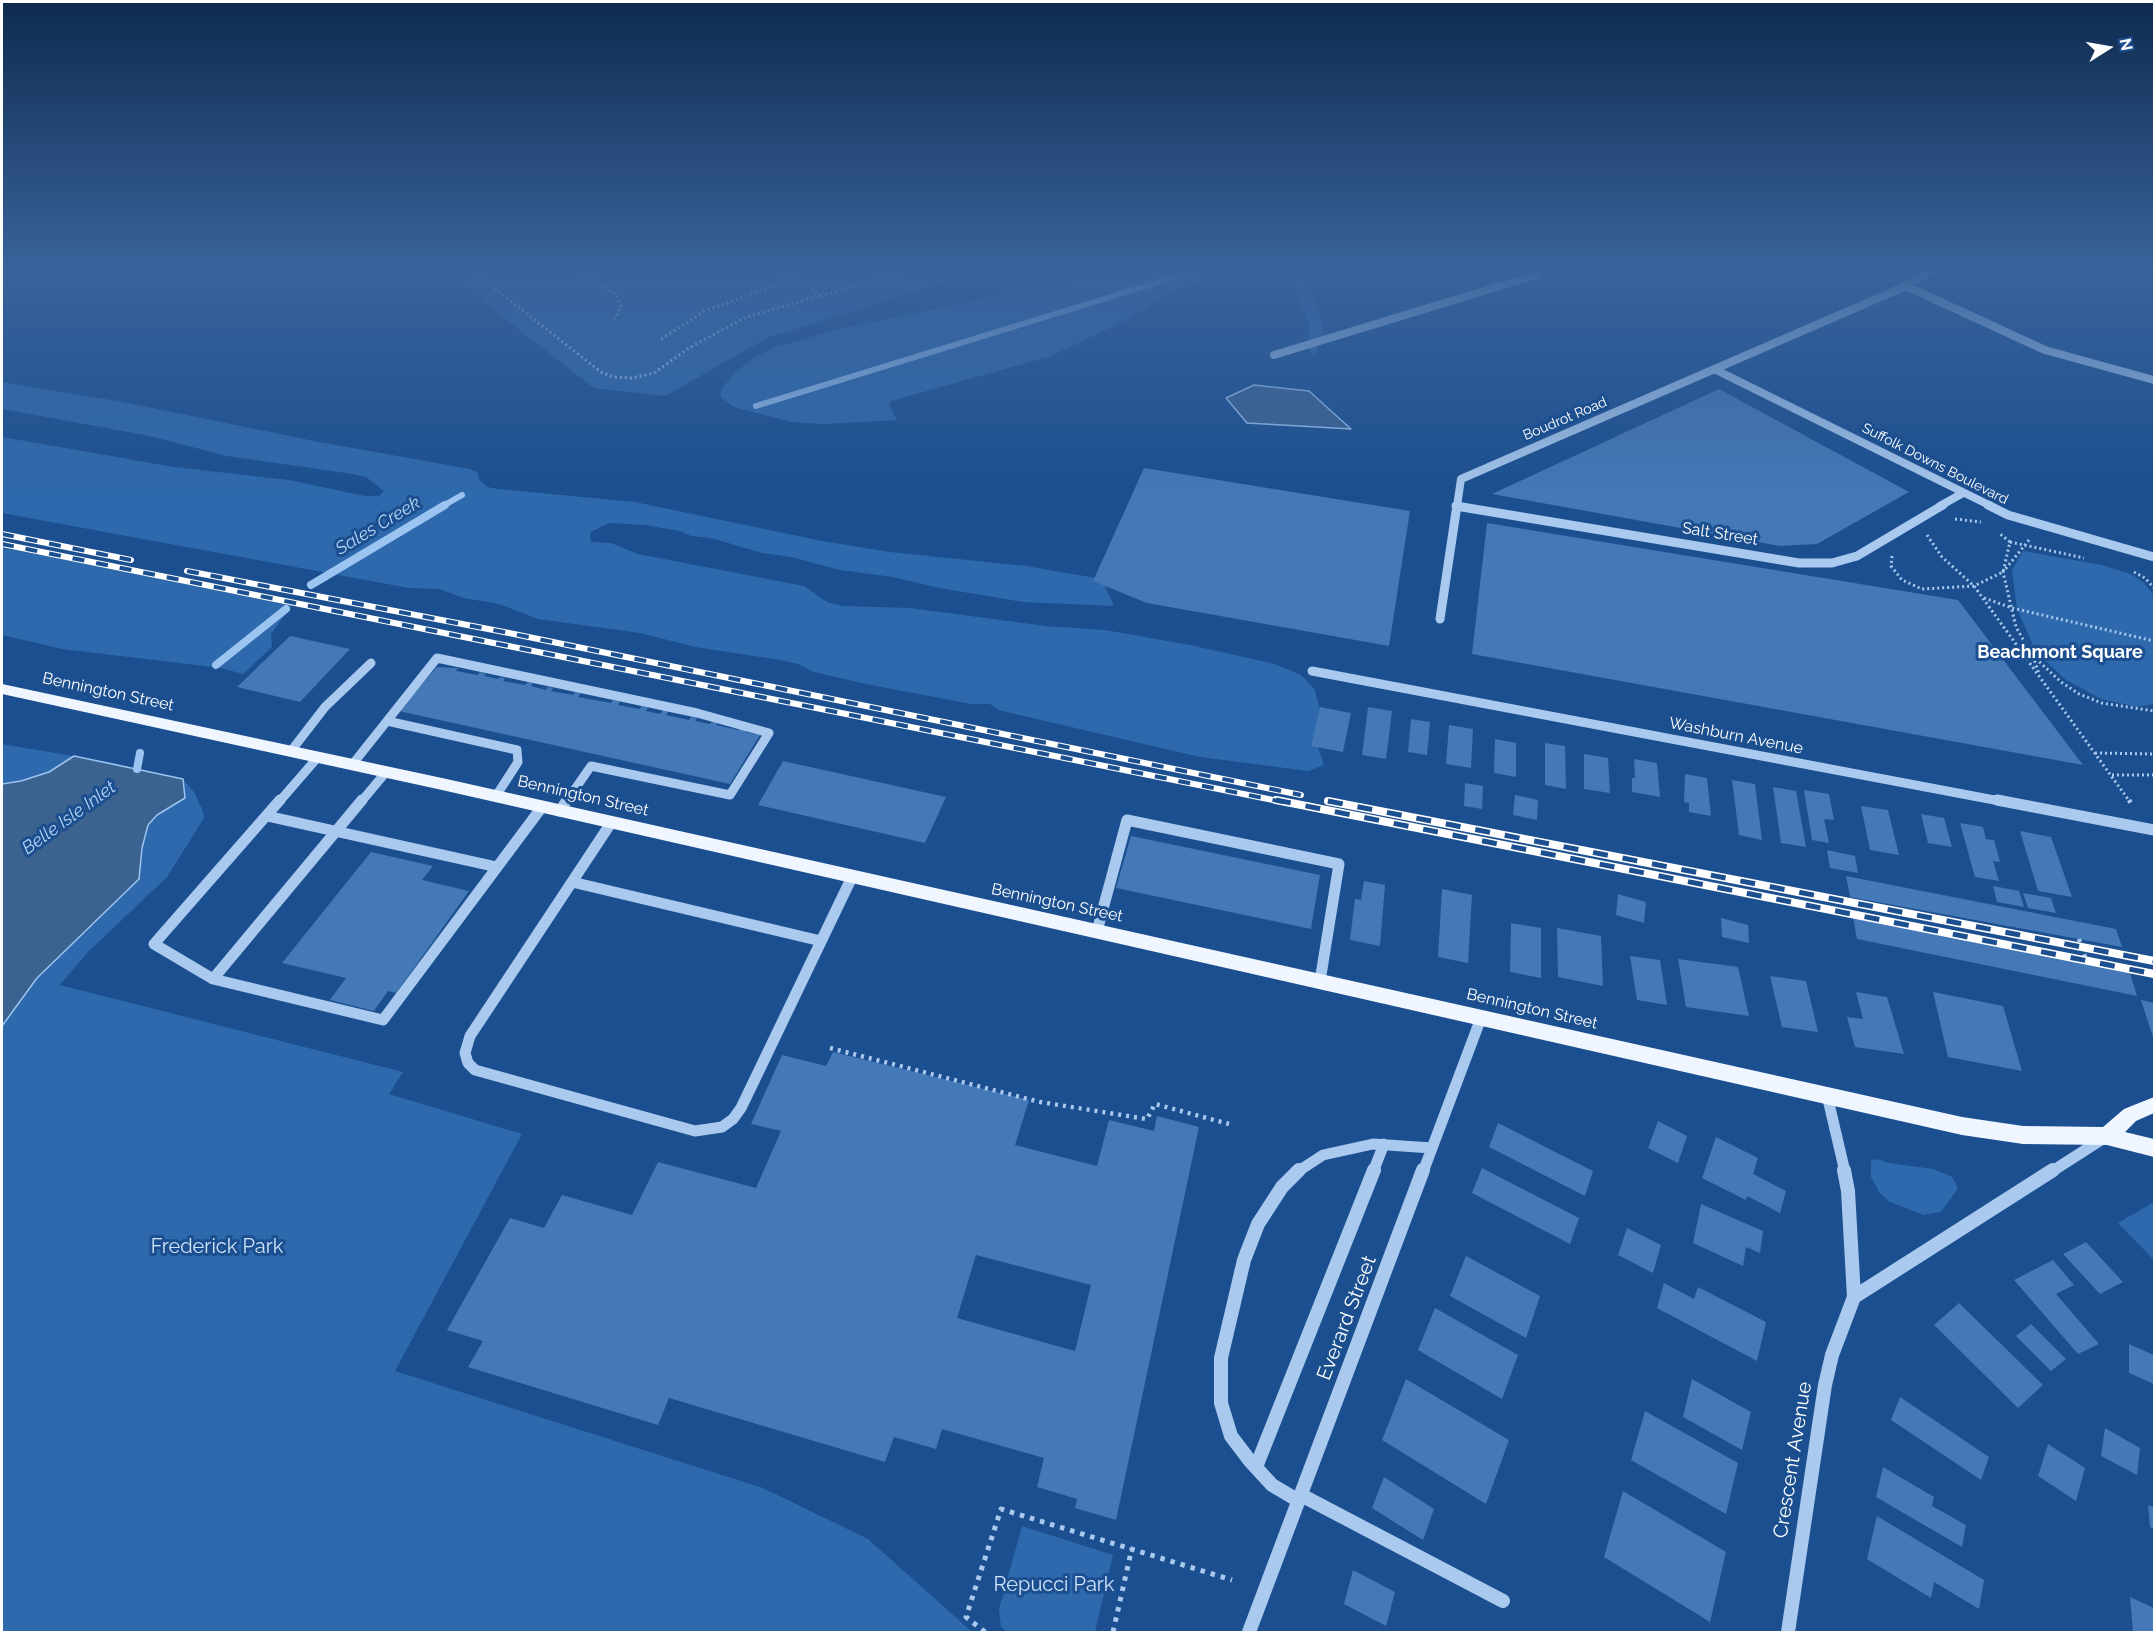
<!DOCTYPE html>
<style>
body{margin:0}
#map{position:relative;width:2156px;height:1634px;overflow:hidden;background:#1b4f8f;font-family:Raleway,sans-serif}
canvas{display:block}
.frame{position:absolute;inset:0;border:3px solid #fff;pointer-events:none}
.north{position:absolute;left:2078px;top:18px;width:60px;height:60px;-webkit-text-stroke:4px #1b4f8f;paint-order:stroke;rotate:79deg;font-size:16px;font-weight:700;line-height:24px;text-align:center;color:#fff}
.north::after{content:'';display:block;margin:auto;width:21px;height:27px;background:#fff;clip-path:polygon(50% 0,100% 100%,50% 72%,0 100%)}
</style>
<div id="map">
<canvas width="2156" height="1634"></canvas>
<div class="frame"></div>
<div class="north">N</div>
</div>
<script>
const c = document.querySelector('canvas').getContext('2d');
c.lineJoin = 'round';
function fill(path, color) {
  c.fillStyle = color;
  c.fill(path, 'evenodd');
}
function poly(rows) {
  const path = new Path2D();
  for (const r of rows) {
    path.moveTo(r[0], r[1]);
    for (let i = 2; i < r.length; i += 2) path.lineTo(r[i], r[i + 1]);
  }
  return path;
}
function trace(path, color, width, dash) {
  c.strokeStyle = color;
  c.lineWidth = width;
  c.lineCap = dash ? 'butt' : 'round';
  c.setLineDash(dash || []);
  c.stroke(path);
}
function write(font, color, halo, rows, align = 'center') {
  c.font = font + ' Raleway,sans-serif';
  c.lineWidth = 6;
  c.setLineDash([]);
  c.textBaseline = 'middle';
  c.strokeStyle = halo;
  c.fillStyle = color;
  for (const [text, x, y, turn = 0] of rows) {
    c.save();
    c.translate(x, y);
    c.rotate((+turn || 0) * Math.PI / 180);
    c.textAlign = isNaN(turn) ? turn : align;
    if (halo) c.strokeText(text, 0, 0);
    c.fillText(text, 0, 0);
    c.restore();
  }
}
fill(poly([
 [443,270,984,270,769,337,665,396,594,388],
 [1120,270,1251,270,1168,292,1130,318,1051,356,891,401,889,405,897,420,824,424,791,422,734,407,721,397,721,390,736,371,758,355,778,346,845,328],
 [1280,270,1301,270,1310,285,1323,327,1323,335,1314,357,1309,349,1309,322,1292,284],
 [2,382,123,402,319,442,470,469,477,472,480,480,487,487,498,489,635,502,822,541,890,552,1026,566,1102,579,1114,606,1023,602,939,588,893,577,840,570,791,557,762,553,711,538,691,536,680,531,644,525,609,523,591,532,590,537,591,542,611,543,638,554,804,586,827,602,843,606,910,608,1046,626,1105,630,1190,645,1275,664,1301,675,1315,690,1321,715,1318,747,1324,765,1308,771,1200,757,998,710,990,704,971,704,866,684,814,672,798,664,780,660,695,647,640,633,538,619,499,604,464,598,439,589,409,588,2,513,2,437,174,467,289,480,365,496,379,496,384,491,366,477,353,474,227,456,150,436,2,409],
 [2,548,232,590,292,605,271,634,272,647,243,674,221,668,62,649,2,635],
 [2023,551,2102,565,2131,574,2144,583,2153,594,2154,704,2137,707,2101,699,2066,680,2036,652,2017,609,2012,570],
 [2,744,114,763,183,779,194,792,203,811,204,818,167,877,87,953,60,985,403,1072,389,1094,522,1134,395,1371,763,1488,868,1539,972,1632,2,1632],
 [1877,1159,1889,1163,1933,1169,1952,1177,1958,1188,1941,1212,1924,1215,1890,1202,1879,1192,1871,1177,1871,1161],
 [2154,1202,2154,1260,2118,1223],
 [1022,1526,1113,1555,1095,1632,1007,1632,1001,1627,999,1609]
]), '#2e69ad');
const water = poly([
 [1254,385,1309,391,1351,429,1247,423,1226,398,1254,385],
 [74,756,183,779,185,798,157,815,148,825,142,848,139,879,37,978,2,1026,2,784,21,781,49,772,74,756]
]);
fill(water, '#3c6290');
trace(water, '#9cc4f0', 1.5);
trace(poly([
 [756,406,1198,270],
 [443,506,462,495]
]), '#9cc4f0', 6);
trace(poly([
 [311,585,445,505],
 [216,665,286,609],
 [137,769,140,753]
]), '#9cc4f0', 8);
fill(poly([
 [1719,389,1909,492,1817,544,1780,546,1492,494],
 [1144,468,1410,511,1389,646,1147,603,1093,581],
 [1487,523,1958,600,2083,765,1472,654],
 [290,636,350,649,300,702,237,687],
 [437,667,458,668,456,671,477,675,480,672,486,674,484,676,498,679,500,677,505,678,503,681,525,685,528,682,533,683,531,686,546,690,548,687,553,688,551,691,573,695,575,692,581,693,578,697,611,703,613,700,620,701,618,705,639,709,642,706,648,707,646,711,660,714,663,710,669,711,666,715,689,720,691,717,697,718,695,721,710,724,712,722,717,723,716,725,738,730,740,727,748,728,746,732,760,735,730,784,399,711],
 [1320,707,1351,713,1343,752,1311,746],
 [1368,707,1392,711,1386,759,1362,755],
 [1411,719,1430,722,1427,755,1408,752],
 [1449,725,1473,729,1471,768,1446,764],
 [1495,739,1516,743,1516,777,1494,773],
 [1545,743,1565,746,1566,789,1545,785],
 [1584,754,1608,758,1610,793,1584,789],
 [1634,759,1657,763,1660,797,1632,792,1632,778,1635,778],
 [783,761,946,797,925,843,758,805],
 [1685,774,1707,778,1711,816,1689,812,1689,803,1684,802],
 [1732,780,1755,784,1762,840,1739,835],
 [1465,783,1483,786,1482,809,1464,806],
 [1773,787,1796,791,1806,847,1781,843],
 [1804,790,1829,794,1834,820,1824,819,1829,843,1812,840],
 [1515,795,1538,800,1537,820,1513,815],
 [1861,806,1888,810,1899,855,1870,850],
 [1921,814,1944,818,1952,847,1928,843],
 [1960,823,1983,827,1986,839,1994,840,2000,862,1993,861,1999,881,1975,877],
 [2020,831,2051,837,2072,897,2038,891],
 [1131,836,1320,875,1311,929,1116,888],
 [1827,850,1855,856,1858,873,1830,868],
 [371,852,433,866,422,880,469,891,396,993,388,991,374,1011,330,1000,346,978,282,963],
 [1846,876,2116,929,2122,947,1850,897],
 [1364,881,1385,885,1380,946,1350,940,1355,899,1361,900],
 [1993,886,2019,891,2024,907,1997,902],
 [1442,889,1472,895,1468,963,1438,957],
 [2023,893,2051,898,2056,913,2028,908],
 [1618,894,1646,902,1644,923,1616,915],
 [1853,917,2130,973,2137,996,1857,939],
 [1721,918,1748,925,1749,943,1722,937],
 [1511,923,1541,928,1541,978,1510,972],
 [1557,928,1601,936,1603,986,1558,977],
 [1630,956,1660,960,1667,1005,1637,1000],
 [1678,959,1738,967,1749,1016,1686,1007],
 [1770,976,1806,981,1818,1032,1782,1027],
 [1856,992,1887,997,1904,1054,1855,1047,1847,1017,1863,1019],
 [1933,992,2003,1006,2022,1071,1948,1057],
 [2141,1000,2154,1003,2154,1040],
 [833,1052,1029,1100,1015,1145,1097,1166,1109,1120,1154,1131,1157,1116,1199,1127,1116,1520,1075,1508,1077,1499,1037,1487,1044,1458,942,1429,936,1449,894,1437,885,1462,669,1398,658,1425,468,1367,483,1341,447,1330,510,1218,544,1228,562,1195,632,1215,658,1162,756,1188,781,1131,751,1124,782,1055,826,1066],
 [976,1255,1091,1285,1075,1351,957,1318],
 [1658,1121,1687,1136,1678,1163,1648,1148],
 [1498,1123,1593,1171,1585,1196,1489,1147],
 [1716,1137,1758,1158,1753,1174,1786,1191,1780,1213,1747,1196,1746,1200,1702,1178],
 [1482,1168,1579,1218,1570,1244,1472,1193],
 [1701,1204,1763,1231,1760,1253,1746,1247,1743,1266,1693,1243],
 [1627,1228,1661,1245,1653,1273,1618,1255],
 [2086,1242,2123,1282,2100,1294,2063,1254],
 [1466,1256,1540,1296,1526,1338,1450,1296],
 [2053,1260,2074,1285,2056,1294,2099,1344,2078,1354,2014,1280],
 [1664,1283,1694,1299,1698,1287,1766,1322,1757,1361,1657,1308],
 [1959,1303,2043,1385,2018,1408,1934,1325],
 [1435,1308,1518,1355,1502,1399,1418,1350],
 [2031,1324,2066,1359,2051,1371,2016,1336],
 [2129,1344,2154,1355,2154,1384,2129,1373],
 [1406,1379,1509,1440,1486,1504,1382,1440],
 [1692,1379,1751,1412,1742,1450,1683,1417],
 [1900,1397,1989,1457,1981,1480,1891,1420],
 [1645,1411,1738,1463,1726,1514,1631,1460],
 [2105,1428,2140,1448,2137,1475,2101,1456],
 [2048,1444,2085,1468,2076,1501,2038,1476],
 [1883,1467,1934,1497,1932,1506,1966,1525,1962,1547,1876,1497],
 [1384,1477,1434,1509,1423,1540,1372,1508],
 [1623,1491,1726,1552,1710,1622,1604,1557],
 [2148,1505,2154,1507,2154,1529,2150,1527],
 [1877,1516,1984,1580,1979,1609,1934,1582,1931,1598,1867,1559],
 [1353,1570,1395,1592,1386,1626,1344,1604],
 [2130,1597,2154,1608,2154,1632,2133,1632]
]), '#4478b7');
trace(poly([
 [471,270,601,372,614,377,632,378,654,373,689,348,746,317,911,270],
 [574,270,616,294,621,307,614,319],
 [776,270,790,275,821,296],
 [583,275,599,270],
 [661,339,705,311,774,286,790,275],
 [1955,519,1981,522],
 [1927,535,1942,557,1974,586,2130,802],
 [2029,540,2003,572,2016,627,2032,655,2061,682,2079,694,2102,703,2154,711],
 [2010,542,2084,558],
 [1892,556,1891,566,1902,580,1922,589,1974,586,2003,572,2010,542,1999,533],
 [2134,572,2145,578,2154,588],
 [1984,598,2012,608,2154,641],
 [2033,656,2039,674],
 [2095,753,2154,754],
 [2112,775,2154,775]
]), '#a9c9ee', 3, [2, 3]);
trace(poly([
 [2129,800,2132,805],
 [2079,939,2087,963],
 [830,1048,1040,1102,1147,1119,1155,1104,1229,1124]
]), '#a9c9ee', 4.5, [3, 5]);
trace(poly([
 [985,1632,966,1617,1001,1509,1232,1580],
 [1113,1632,1132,1548]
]), '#a9c9ee', 5, [4.5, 6]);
trace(poly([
 [1906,286,2045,350,2154,380],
 [1274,355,1536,275,1539,270],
 [1714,369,1991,506],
 [1456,506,1459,506],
 [1457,506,1461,479,1906,286,1932,270],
 [1940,506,1963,493]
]), '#a9c9ee', 8);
trace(poly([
 [1988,505,2008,515,2154,557],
 [1456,506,1799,563,1832,563,1857,556,1943,505],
 [1440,619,1457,505],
 [1312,671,2005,802],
 [387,721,517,750,518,762,496,796],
 [291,751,325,707,371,663],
 [352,765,437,658,697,713,769,733,730,795,591,766,566,802],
 [279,802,318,757],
 [361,802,386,772]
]), '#a9c9ee', 9);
trace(poly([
 [362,800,213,979,383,1020,542,807],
 [1997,800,2154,830],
 [560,811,567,800],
 [267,816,497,867],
 [611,823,470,1036,465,1053,468,1063,475,1070,695,1131,722,1127,733,1119,741,1108,852,877],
 [572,882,821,941],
 [1097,931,1127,820,1339,864,1320,981],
 [213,979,154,944,280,800],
 [1827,1095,1845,1172],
 [1297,1172,1323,1155,1373,1144,1432,1148],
 [1373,1172,1384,1144],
 [1423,1172,1481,1018],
 [2051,1172,2104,1138]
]), '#a9c9ee', 11);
trace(poly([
 [1299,1170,1282,1187,1258,1224,1244,1260,1221,1358,1221,1403,1231,1436,1250,1461,1272,1485,1299,1501],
 [1854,1297,2053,1170],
 [1256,1467,1374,1170],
 [1301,1495,1503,1601],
 [1249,1632,1423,1170],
 [1788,1632,1825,1385,1832,1355,1854,1297,1848,1191,1844,1170]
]), '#a9c9ee', 14);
fill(poly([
 [2,684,442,778,1962,1117,2023,1126,2103,1127,2124,1109,2154,1097,2154,1113,2136,1121,2125,1132,2154,1139,2154,1157,2107,1145,2023,1144,1962,1135,442,790,2,694,2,684]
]), '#f0f6ff');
const railFar1 = poly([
 [2,534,131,560],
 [2,544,1283,802],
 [187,571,509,633,1301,795],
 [1328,801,1333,802]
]);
const rail = poly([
 [1276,800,2154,974],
 [1328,801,2154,961]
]);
trace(railFar1, '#fff', 6);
trace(rail, '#fff', 8);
trace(railFar1, '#1b4f8f', 4, [12]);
trace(rail, '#1b4f8f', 5, [15]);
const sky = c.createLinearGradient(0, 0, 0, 498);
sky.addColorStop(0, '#0f2b4f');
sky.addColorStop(0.54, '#39639b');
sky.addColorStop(1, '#39639b00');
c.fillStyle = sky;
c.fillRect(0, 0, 2156, 498);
write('14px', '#fff', '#1b4f8f', [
 ["Boudrot Road",1565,419,-23],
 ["Suffolk Downs Boulevard",1935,464,27]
]);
write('16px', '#fff', '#1b4f8f', [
 ["Salt Street",1720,534,9],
 ["Bennington Street",108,692,12],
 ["Washburn Avenue",1736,736,11],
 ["Bennington Street",583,796,13],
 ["Bennington Street",1057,903,12],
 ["Bennington Street",1532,1009,13]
]);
write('italic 18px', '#b5d3f5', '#1b4f8f', [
 ["Sales Creek",378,526,-31],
 ["Belle Isle Inlet",69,818,-36]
]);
write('bold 18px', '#fff', '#1b4f8f', [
 ["Beachmont Square",2060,653]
]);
write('20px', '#cfe3fa', '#1b4f8f', [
 ["Frederick Park",217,1247],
 ["Repucci Park",1054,1585]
]);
write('20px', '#fff', '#1b4f8f', [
 ["Everard Street",1347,1318,-69],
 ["Crescent Avenue",1793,1460,-81]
]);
</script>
